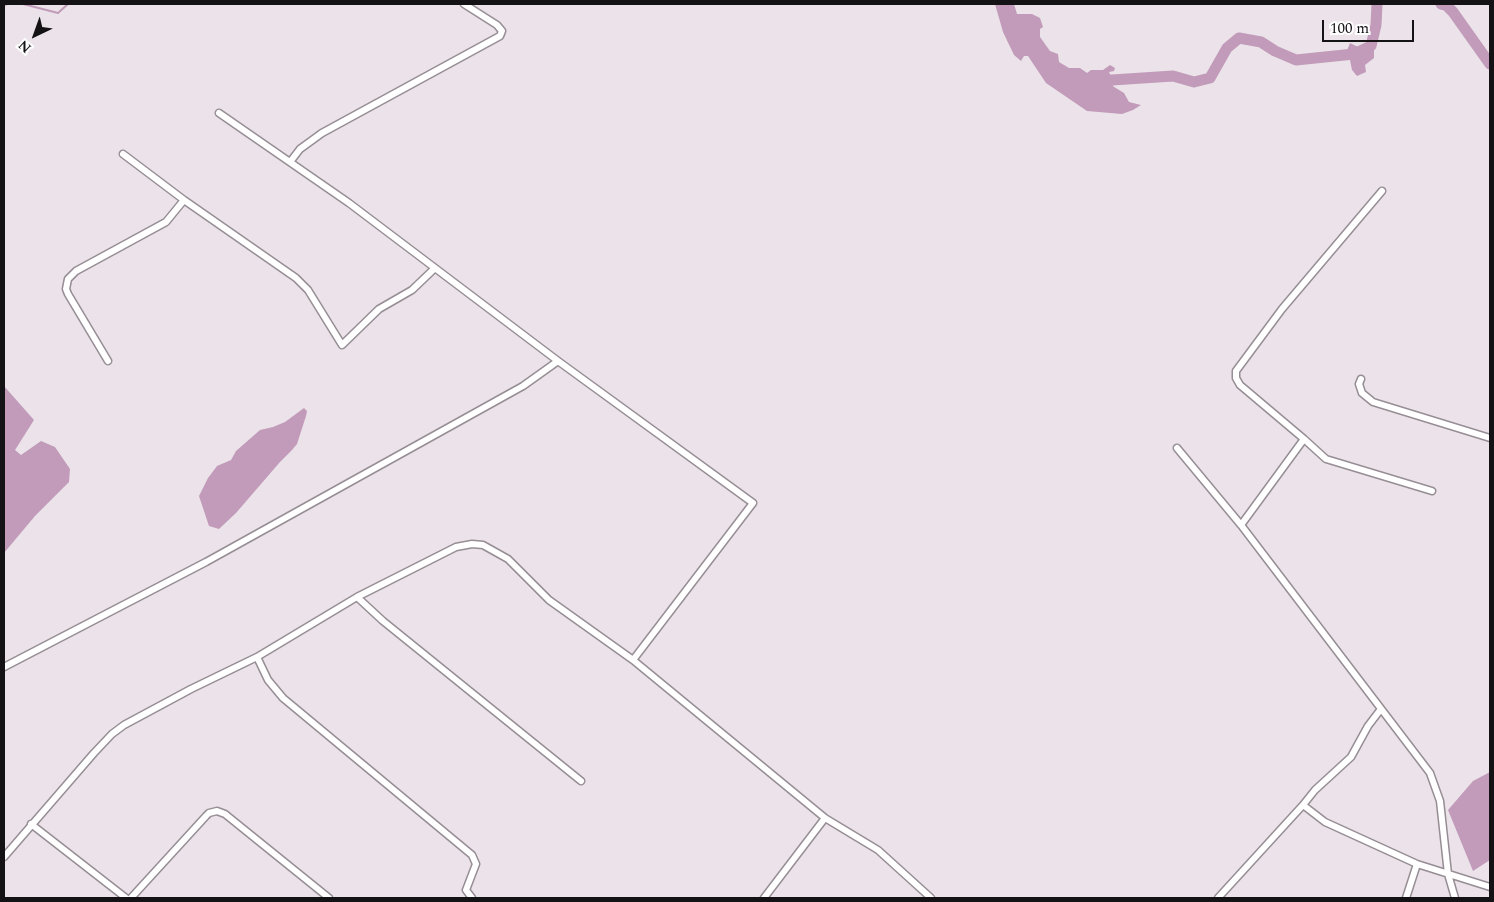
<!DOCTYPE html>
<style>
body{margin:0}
#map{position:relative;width:1494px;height:902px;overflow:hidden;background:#ebe3e9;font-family:Spectral,serif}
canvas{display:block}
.frame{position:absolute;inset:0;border:5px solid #151215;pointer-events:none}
.north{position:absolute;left:10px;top:10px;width:50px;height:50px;-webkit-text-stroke:4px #fff;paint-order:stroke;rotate:222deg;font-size:14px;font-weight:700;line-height:20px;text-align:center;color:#151215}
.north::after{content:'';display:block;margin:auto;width:18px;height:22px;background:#151215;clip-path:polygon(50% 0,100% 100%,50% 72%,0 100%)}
.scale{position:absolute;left:1322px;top:20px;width:92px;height:22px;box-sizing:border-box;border:2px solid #151215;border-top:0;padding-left:6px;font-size:15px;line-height:18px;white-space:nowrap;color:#151215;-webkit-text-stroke:4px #fff;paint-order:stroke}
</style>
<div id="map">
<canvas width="1494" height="902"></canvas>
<div class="frame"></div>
<div class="north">N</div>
<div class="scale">100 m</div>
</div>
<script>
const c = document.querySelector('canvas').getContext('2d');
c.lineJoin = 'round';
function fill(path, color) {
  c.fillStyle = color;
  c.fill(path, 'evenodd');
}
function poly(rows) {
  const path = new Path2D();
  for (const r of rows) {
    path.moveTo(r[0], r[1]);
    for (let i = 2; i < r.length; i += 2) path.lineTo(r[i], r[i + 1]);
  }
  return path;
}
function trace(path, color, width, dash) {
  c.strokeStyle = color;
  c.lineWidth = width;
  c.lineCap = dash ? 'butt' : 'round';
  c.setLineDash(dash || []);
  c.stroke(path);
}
fill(poly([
 [995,4,1014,4,1017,14,1032,14,1040,18,1043,27,1040,29,1040,37,1050,51,1058,54,1059,62,1069,68,1080,68,1087,73,1091,70,1103,70,1110,65,1115,68,1114,71,1109,72,1111,76,1113,77,1111,85,1124,93,1129,102,1141,105,1133,110,1122,114,1087,111,1046,83,1028,56,1024,56,1021,61,1014,55,1003,32],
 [1350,43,1358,47,1370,43,1374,51,1374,58,1365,65,1366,72,1357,76,1352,70,1350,60,1346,53],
 [4,386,34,420,15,450,21,455,41,441,55,447,70,469,69,482,35,516,4,553],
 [304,408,307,411,306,416,297,444,292,450,280,462,236,513,219,529,209,526,199,496,208,478,217,466,231,460,236,451,260,430,273,427,285,422],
 [1490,772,1490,860,1473,871,1448,810,1473,781]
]), '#c19bb9');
trace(poly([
 [23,4,58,13,68,4],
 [4,5,8,4]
]), '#c19bb9', 2);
trace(poly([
 [1441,4,1446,5,1453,12,1490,64],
 [1100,88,1112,80,1173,76,1194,82,1210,78,1227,48,1239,38,1261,42,1275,51,1296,60,1354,54,1371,46,1376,25,1377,4]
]), '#c19bb9', 11);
const street = poly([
 [219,113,349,203,558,361,753,503,633,660],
 [123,154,184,200,296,278,308,290,342,345,379,309,412,290,435,268],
 [290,162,300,149,322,133,500,36,502,31,497,25,464,4],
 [108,361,68,294,66,289,68,279,76,271,166,222,184,200],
 [1361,379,1359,384,1362,393,1373,402,1490,438],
 [1304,439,1326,459,1432,491],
 [1177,448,1241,525,1430,773,1440,801,1448,874,1455,898],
 [1241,525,1304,439,1240,385,1236,378,1236,371,1282,309,1382,191],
 [357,597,383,621,581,781],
 [257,657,268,680,283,698,472,855,476,864,466,890,472,898],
 [4,667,206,562,523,386,558,361],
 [1303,805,1315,790,1351,757,1368,726,1381,709],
 [31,824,126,898],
 [4,857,94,753,112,734,124,725,191,689,257,657,357,597,456,547,472,544,483,545,508,559,549,600,633,660,825,818,878,850,931,898],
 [131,898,206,816,209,813,217,811,225,814,329,898],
 [764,898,825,818],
 [1218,898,1303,805,1325,822,1417,864,1490,887],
 [1406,898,1417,864]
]);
trace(street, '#968e94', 9);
trace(street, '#fff', 6);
</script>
